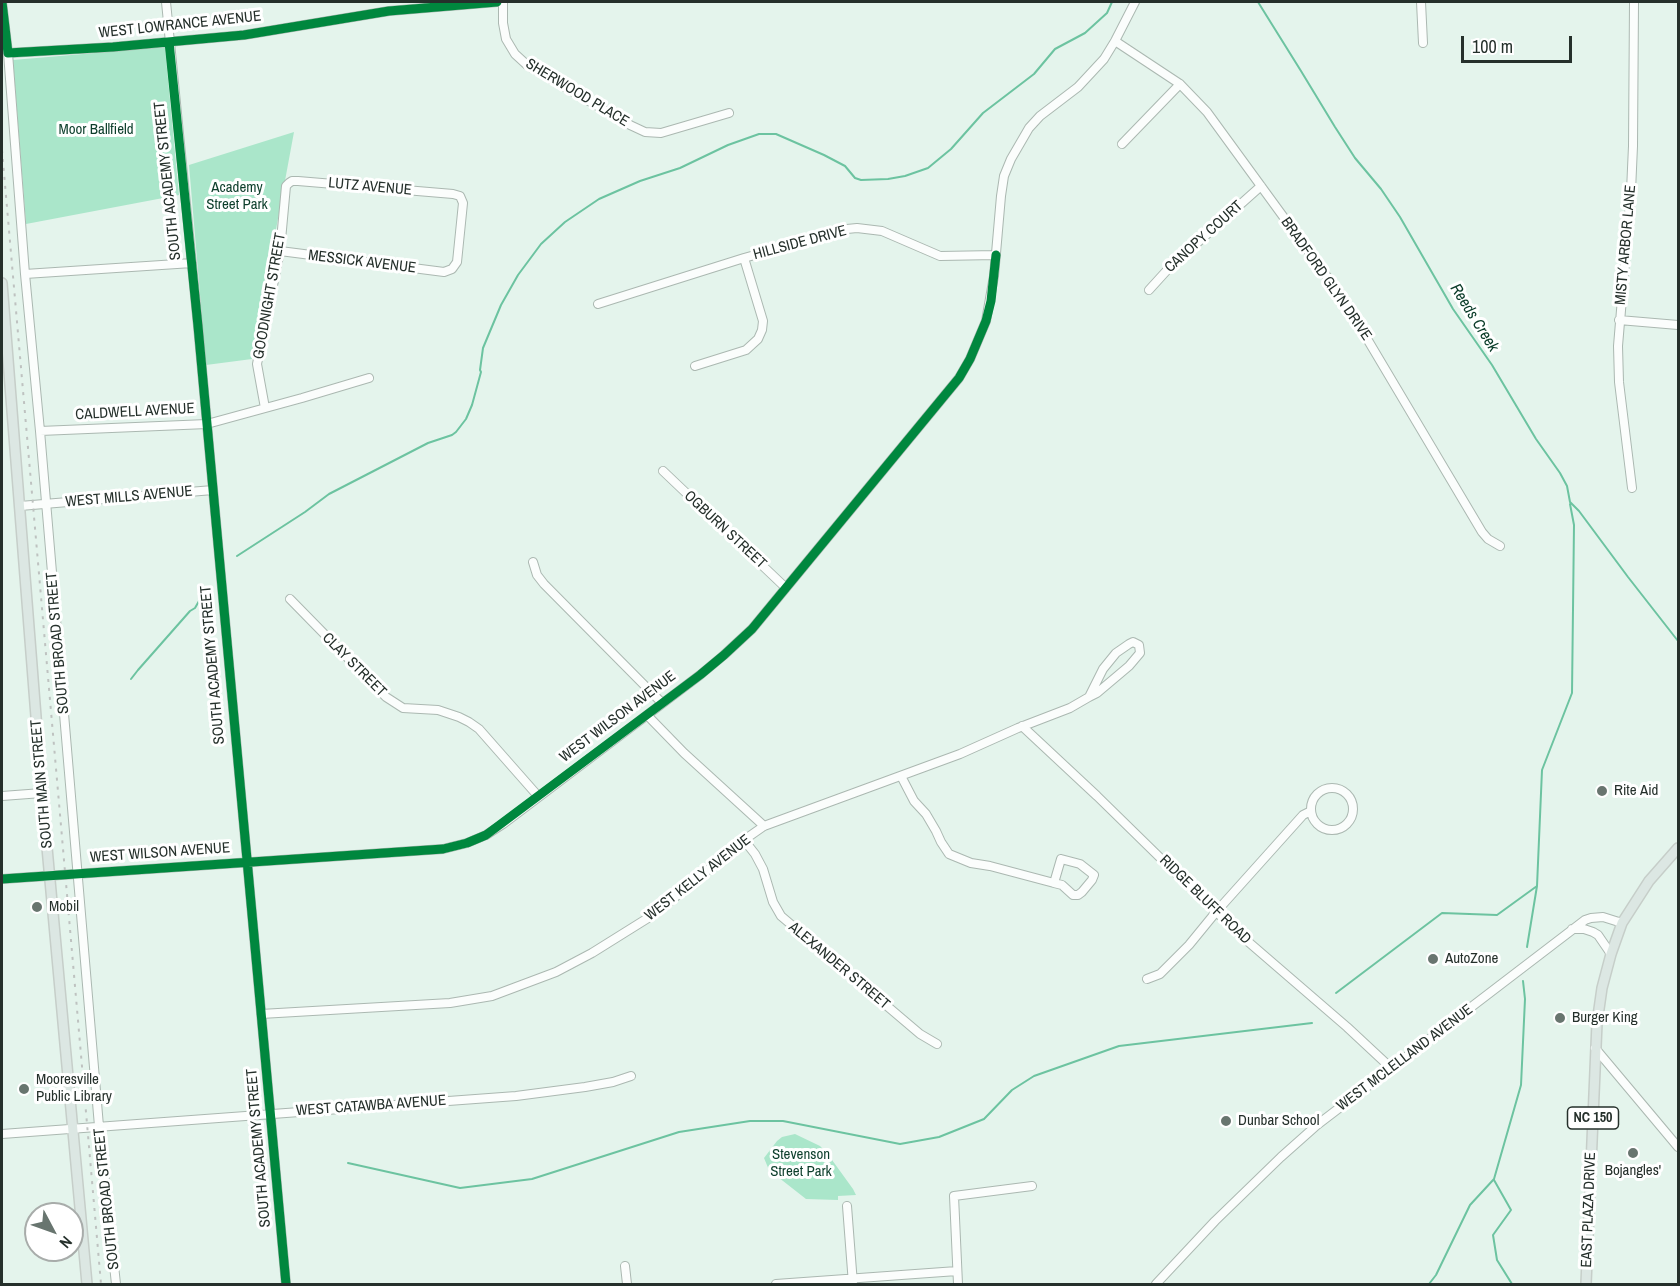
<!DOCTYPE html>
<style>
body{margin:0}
#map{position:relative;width:1680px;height:1286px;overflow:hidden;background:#e4f4ec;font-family:"Archivo Narrow",sans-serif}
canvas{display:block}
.frame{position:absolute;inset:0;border:3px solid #25302b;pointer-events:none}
.north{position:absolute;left:24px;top:1202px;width:60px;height:60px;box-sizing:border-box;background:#fff;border:2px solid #a8acaa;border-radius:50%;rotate:131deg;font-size:16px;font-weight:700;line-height:24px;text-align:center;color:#25302b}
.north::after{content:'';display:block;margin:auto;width:21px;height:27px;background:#68756f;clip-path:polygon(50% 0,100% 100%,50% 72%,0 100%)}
.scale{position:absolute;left:1461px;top:36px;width:111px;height:27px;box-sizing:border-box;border:3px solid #25302b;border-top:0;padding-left:8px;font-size:18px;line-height:21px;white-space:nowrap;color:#25302b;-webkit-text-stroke:4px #fff;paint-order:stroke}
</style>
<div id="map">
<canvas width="1680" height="1286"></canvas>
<div class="frame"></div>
<div class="north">N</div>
<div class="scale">100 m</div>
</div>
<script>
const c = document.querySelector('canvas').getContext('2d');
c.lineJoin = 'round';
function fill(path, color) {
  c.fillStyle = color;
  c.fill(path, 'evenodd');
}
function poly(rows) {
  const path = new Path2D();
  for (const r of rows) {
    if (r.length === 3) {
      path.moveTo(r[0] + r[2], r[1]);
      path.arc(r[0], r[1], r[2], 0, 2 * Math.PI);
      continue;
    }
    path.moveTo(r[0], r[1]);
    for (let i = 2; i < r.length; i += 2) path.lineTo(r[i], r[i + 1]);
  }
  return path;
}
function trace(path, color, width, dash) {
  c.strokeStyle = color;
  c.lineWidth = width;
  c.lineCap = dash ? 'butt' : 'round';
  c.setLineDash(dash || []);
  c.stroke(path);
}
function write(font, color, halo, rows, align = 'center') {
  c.font = font + ' "Archivo Narrow",sans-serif';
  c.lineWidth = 6;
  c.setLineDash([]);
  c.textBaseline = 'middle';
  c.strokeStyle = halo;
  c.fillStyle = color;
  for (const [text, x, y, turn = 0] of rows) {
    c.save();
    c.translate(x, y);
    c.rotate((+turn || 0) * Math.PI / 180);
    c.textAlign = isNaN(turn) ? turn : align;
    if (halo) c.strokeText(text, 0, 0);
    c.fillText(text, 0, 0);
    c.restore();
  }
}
fill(poly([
 [165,47,179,195,26,224,13,60],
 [294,132,252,359,206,365,189,165],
 [795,1134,820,1146,827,1153,853,1189,856,1195,838,1196,838,1200,806,1199,769,1170,764,1158,777,1141,782,1137]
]), '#aae6ca');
trace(poly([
 [1258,2,1301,71,1335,127,1355,158,1381,189,1400,217,1453,309,1492,365,1536,439,1560,473,1567,486,1570,502,1579,511,1628,577,1678,641],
 [237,556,305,512,329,494,428,443,452,435,456,432,466,419,472,405,481,372,480,370,483,348,501,305,518,275,541,244,565,222,599,199,640,181,680,168,728,145,759,134,776,134,824,155,845,166,855,178,861,180,888,179,905,176,928,168,951,149,983,113,1034,74,1055,49,1085,33,1107,13,1112,2],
 [131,679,138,670,190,611,195,608,207,587],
 [1527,947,1537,886,1542,770,1572,693,1574,525,1570,504],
 [1336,993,1442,913,1497,915,1537,886],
 [348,1163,460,1188,532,1179,679,1132,750,1121,783,1121,900,1144,939,1137,984,1119,1012,1090,1034,1076,1119,1046,1312,1023],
 [1494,1180,1511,1210,1493,1235,1497,1260,1512,1284],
 [1429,1284,1436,1275,1470,1205,1494,1179,1521,1085,1525,999,1523,981]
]), '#6cc3a0', 2);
const minor = poly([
 [2,2,8,53,25,274,40,431,99,1126,116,1284],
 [166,2,198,326,286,1284],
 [503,2,503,23,506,39,515,54,527,65,630,125,645,132,661,133,729,113],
 [1421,2,1423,43],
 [1115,41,1180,84,1207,112,1344,300,1482,532,1488,539,1500,546],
 [8,53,113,47,244,35,389,11,497,2],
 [1122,144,1180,84],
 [25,274,192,263],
 [1149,290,1169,268,1261,186],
 [598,304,744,258,847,229,857,228,882,231,940,256,996,255],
 [1619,320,1678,325],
 [695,366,746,350,758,339,762,330,763,321,744,258],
 [265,408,257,364,280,251,286,186,289,183,292,181,298,181,453,194,460,196,463,203,457,262,452,269,444,272,280,251],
 [40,431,207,424,302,398,369,378],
 [663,471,786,588],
 [1632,488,1619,382,1618,346,1631,191,1633,146,1634,2],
 [20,506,213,490],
 [533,562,537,575,544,584,662,703],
 [290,599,386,697,403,708,438,710,459,717,469,722,479,729,538,796],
 [647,715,684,753,764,826],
 [1022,726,1097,796,1191,888,1245,939,1347,1027,1391,1068],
 [901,776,914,801,926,814,936,831,941,842,949,854,971,863,990,866,1054,883],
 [1332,809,21],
 [2,796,42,793],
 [744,840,755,854,763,869,773,902,781,916,920,1034,937,1044],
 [1061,859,1080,864,1094,875,1092,880,1082,892,1078,895,1073,895,1062,885,1054,883,1061,859],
 [2,879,443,849,467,843,486,835,503,824,700,675,724,655,752,629,959,378,970,359,986,321,994,276,1001,196,1004,176,1011,159,1029,128,1040,116,1078,87,1104,59,1115,41,1135,2],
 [1572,929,1584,929,1593,932,1598,935,1611,954],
 [1147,979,1160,974,1189,945,1216,912,1303,815,1311,811],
 [261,1014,450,1003,492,996,556,972,592,953,656,913,744,840,764,826,960,754,1018,728,1070,708,1089,697,1097,693,1129,666,1140,653,1139,645,1133,642,1129,644,1116,653,1103,669,1089,697],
 [1595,1048,1678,1147],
 [2,1134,516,1096,585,1087,613,1082,631,1076],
 [847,1206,853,1284],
 [625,1266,627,1284],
 [776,1284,957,1271],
 [958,1284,954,1196,1032,1186],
 [1156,1284,1215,1221,1281,1157,1317,1125,1585,920,1591,918,1603,917,1622,923]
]);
const major = poly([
 [2,283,42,793,87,1284],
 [1586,1284,1597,1023,1602,988,1611,954,1622,923,1649,881,1678,848]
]);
trace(minor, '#abb8b1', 10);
trace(major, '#c6cec9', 12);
trace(minor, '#fbfdfc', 8);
trace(major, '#dce7e3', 9);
trace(poly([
 [2,150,101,1284]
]), '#bec2c0', 2, [3, 6]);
trace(poly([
 [2,2,8,53,113,47,244,35,389,11,497,2],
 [169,42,198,326,286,1284],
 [2,879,443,849,467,843,486,835,700,675,724,655,752,629,959,378,970,359,986,321,991,301,996,255]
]), '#00873e', 9);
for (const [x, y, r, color] of [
 [1602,791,6,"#68756f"],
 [37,907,6,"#68756f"],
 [1433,959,6,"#68756f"],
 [1560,1018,6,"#68756f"],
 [24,1089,6,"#68756f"],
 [1226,1121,6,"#68756f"],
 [1633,1153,6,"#68756f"]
]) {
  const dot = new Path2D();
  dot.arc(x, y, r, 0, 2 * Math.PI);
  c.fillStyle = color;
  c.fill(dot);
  trace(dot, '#fff', 2);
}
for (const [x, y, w] of [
 [1593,1118,51]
]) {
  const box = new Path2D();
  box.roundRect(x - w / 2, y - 11, w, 22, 4.5);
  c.fillStyle = '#fff';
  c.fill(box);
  trace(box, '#25302b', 1.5);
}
write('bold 14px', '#25302b', null, [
 ["NC 150",1593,1118]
]);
write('15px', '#25302b', '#fff', [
 ["WEST LOWRANCE AVENUE",180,25,-6],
 ["SHERWOOD PLACE",577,93,31],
 ["SOUTH ACADEMY STREET",168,181,-96],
 ["LUTZ AVENUE",370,187,5],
 ["CANOPY COURT",1204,237,-42],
 ["HILLSIDE DRIVE",800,243,-15],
 ["MISTY ARBOR LANE",1626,245,-85],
 ["MESSICK AVENUE",362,262,7],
 ["BRADFORD GLYN DRIVE",1326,279,55],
 ["GOODNIGHT STREET",270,296,-80],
 ["CALDWELL AVENUE",135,412,-3],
 ["WEST MILLS AVENUE",129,497,-5],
 ["OGBURN STREET",725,530,43],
 ["SOUTH BROAD STREET",58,643,-95],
 ["SOUTH ACADEMY STREET",213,665,-95],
 ["CLAY STREET",354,665,45],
 ["WEST WILSON AVENUE",618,717,-37],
 ["SOUTH MAIN STREET",42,784,-95],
 ["WEST WILSON AVENUE",160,853,-4],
 ["WEST KELLY AVENUE",698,878,-38],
 ["RIDGE BLUFF ROAD",1205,900,44],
 ["ALEXANDER STREET",839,966,40],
 ["WEST MCLELLAND AVENUE",1405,1058,-37],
 ["WEST CATAWBA AVENUE",371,1106,-4],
 ["SOUTH ACADEMY STREET",259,1148,-95],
 ["SOUTH BROAD STREET",107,1199,-96],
 ["EAST PLAZA DRIVE",1589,1210,-88]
]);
write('15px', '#0c3e2b', '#fff', [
 ["Moor Ballfield",96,130],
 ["Academy",237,188],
 ["Street Park",237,205],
 ["Stevenson",801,1155],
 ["Street Park",801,1172]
]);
write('15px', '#25302b', '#fff', [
 ["Rite Aid",1614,791],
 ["Mobil",49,907],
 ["AutoZone",1445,959],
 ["Burger King",1572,1018],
 ["Mooresville",36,1080],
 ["Public Library",36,1097],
 ["Dunbar School",1238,1121],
 ["Bojangles'",1633,1171,"center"]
], 'left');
write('italic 16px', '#093b28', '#fff', [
 ["Reeds Creek",1474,318,58]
]);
</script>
